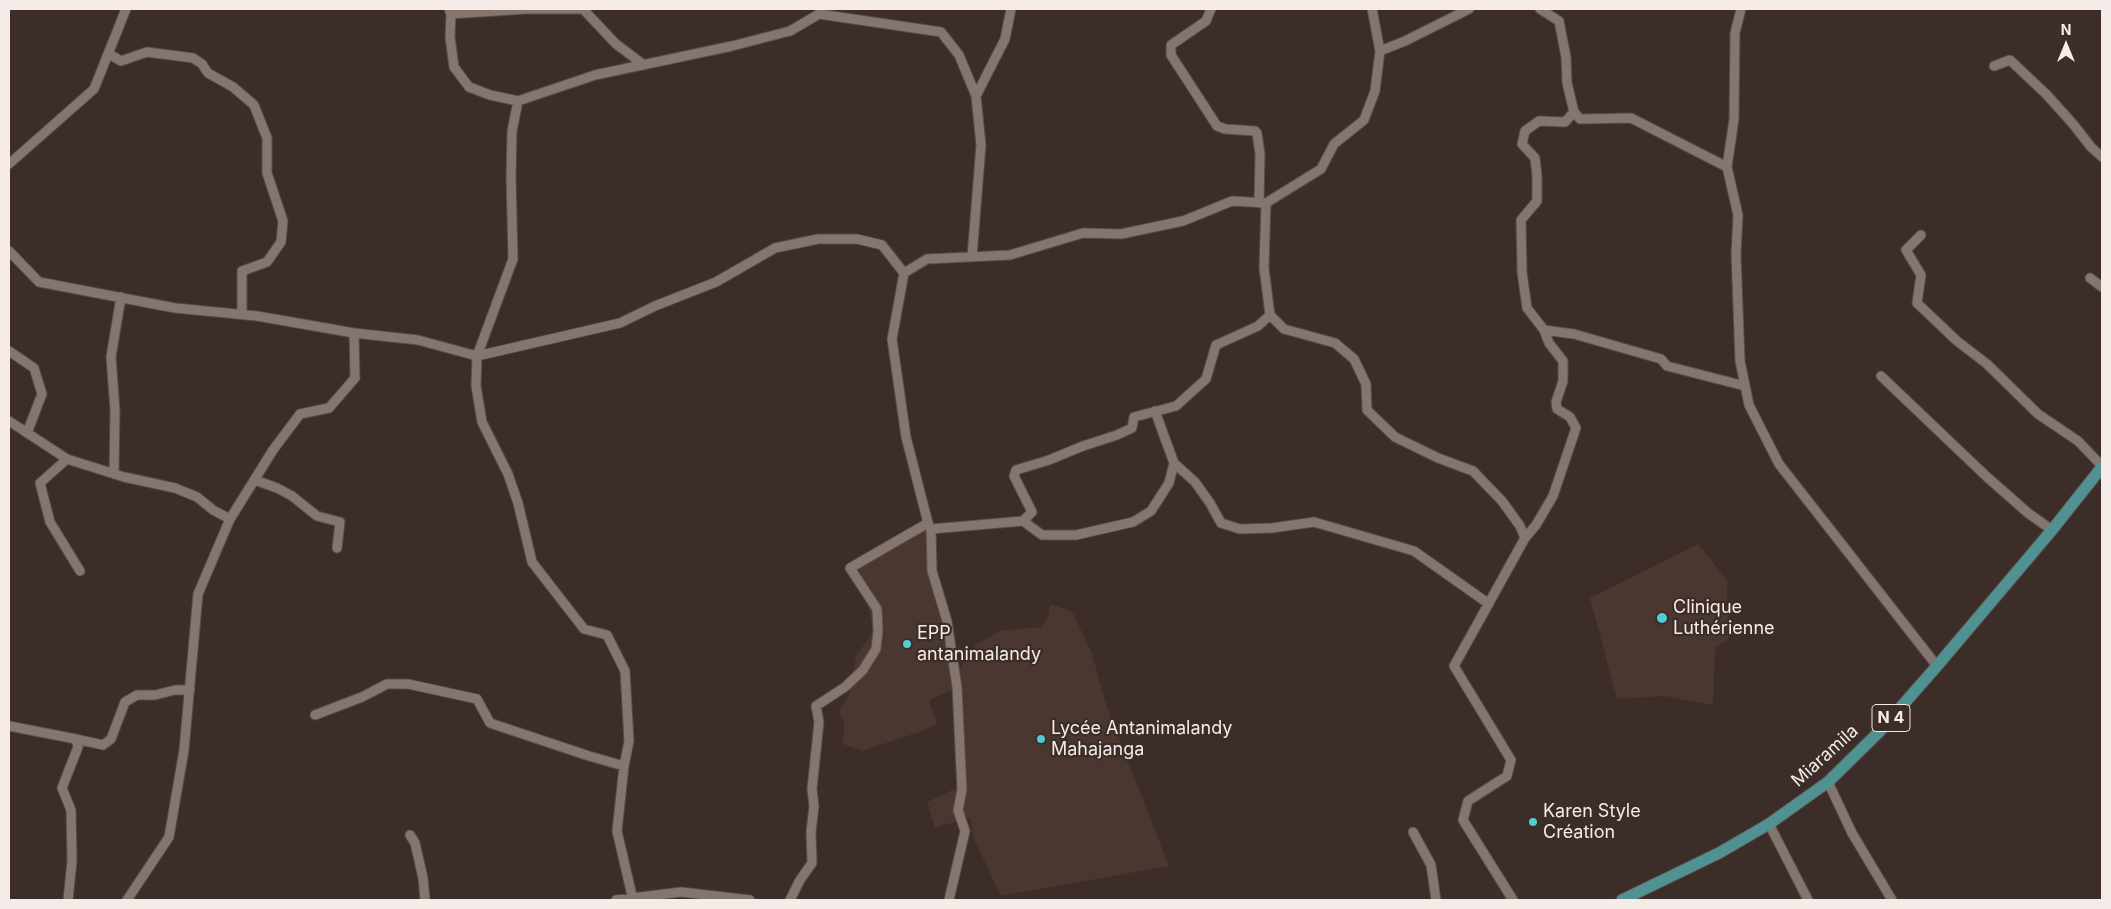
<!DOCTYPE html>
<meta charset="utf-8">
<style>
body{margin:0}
#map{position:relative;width:2111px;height:909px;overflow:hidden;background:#3c2d29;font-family:Inter,sans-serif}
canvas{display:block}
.frame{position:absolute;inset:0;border:10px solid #f5ebe8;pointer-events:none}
.north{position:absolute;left:2041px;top:20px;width:50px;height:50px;-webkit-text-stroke:4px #3c2d29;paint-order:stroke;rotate:0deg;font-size:14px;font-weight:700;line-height:20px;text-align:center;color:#f5ebe8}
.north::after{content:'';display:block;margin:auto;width:18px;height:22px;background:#f5ebe8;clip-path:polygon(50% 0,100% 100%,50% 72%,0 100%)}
</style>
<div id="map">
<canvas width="2111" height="909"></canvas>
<div class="frame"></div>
<div class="north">N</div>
</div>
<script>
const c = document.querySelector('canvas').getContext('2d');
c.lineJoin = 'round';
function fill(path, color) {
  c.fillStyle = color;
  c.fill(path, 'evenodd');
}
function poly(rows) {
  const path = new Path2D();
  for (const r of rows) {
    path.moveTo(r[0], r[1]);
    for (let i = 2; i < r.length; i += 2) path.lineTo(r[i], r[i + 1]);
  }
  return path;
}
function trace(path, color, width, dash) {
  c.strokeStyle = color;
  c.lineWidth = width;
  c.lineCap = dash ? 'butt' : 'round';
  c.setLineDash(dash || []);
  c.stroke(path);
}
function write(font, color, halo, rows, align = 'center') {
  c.font = font + ' Inter,sans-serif';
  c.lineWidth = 4.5;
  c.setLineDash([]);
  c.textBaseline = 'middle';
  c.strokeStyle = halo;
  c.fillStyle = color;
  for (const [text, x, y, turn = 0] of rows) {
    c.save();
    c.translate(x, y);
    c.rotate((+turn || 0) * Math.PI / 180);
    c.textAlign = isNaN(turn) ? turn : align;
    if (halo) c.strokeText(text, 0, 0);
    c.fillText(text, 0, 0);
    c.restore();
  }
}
fill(poly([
 [931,529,932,571,957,687,929,701,937,723,926,730,862,751,843,744,844,724,839,711,849,695,856,656,873,632,866,593,853,562,898,537],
 [1698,544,1727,580,1728,639,1715,648,1713,705,1664,696,1617,699,1590,598],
 [1050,604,1069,610,1074,615,1092,654,1107,707,1169,866,1001,896,974,839,970,817,935,828,927,802,965,784,965,753,961,725,958,674,963,663,976,644,1000,631,1041,627,1048,618]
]), '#4a3730');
const minor = poly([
 [449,9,451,14,450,37,454,67,469,87,490,95,518,101,595,75,732,46,790,31,819,14,941,32,959,55,976,96,981,145,972,257],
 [1211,9,1206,21,1171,45,1171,55,1217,126,1225,129,1255,131,1257,133,1260,154,1259,203],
 [1372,9,1380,51,1375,91,1364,120,1334,144,1321,169,1266,203,1264,268,1270,315,1284,329,1335,343,1354,359,1366,384,1367,410,1395,437,1438,458,1473,471,1502,501,1520,526,1525,538,1454,666,1511,760,1507,776,1468,801,1463,820,1513,900],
 [1540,9,1559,21,1566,57,1567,83,1574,112,1580,119,1631,118,1727,167],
 [1741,9,1735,33,1734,119,1727,167,1738,215,1736,254,1740,361,1749,405,1779,464,1937,666],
 [451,14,526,9,583,9,616,44,644,65],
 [1380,51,1405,41,1469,9],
 [109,54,121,61,147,52,193,58,202,64,208,73,233,87,254,105,267,138,267,173,283,221,281,242,267,262,242,271,242,314],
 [1994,66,2010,60,2047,95,2073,124,2091,147,2102,157],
 [976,96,1005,39,1011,9],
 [518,101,512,131,511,177,513,259,477,356,476,386,482,422,508,474,518,503,532,562,584,629,607,635,625,671,629,741,624,766,617,831,633,900],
 [1574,112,1565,122,1539,121,1525,131,1522,144,1535,158,1537,176,1537,201,1521,220,1522,272,1527,308,1544,330,1574,334,1661,359,1667,366,1745,386],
 [9,164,94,89,126,9],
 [1921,235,1906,250,1921,275,1917,303,1957,341,1987,364,2038,414,2078,441,2102,466],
 [9,251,39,282,175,308,257,316,354,333,418,340,477,356,620,323,655,306,716,282,775,248,818,239,857,239,882,245,904,273,892,339,906,437,928,523,931,529,932,571,947,621,957,687,962,790,958,810,965,831,949,900],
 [904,273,927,259,1010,255,1083,233,1121,234,1183,221,1232,201,1266,203],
 [2090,278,2102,287],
 [9,351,34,368,42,394,27,433],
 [1881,376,1987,477,2028,513,2052,530],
 [1155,411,1174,463,1195,482,1210,503,1221,523,1240,529,1272,528,1314,522,1414,551,1489,604],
 [9,421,67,459,124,477,175,488,197,497,213,510,230,519],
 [67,459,40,483,50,522,80,571],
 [114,474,115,410,111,357,121,297],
 [255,480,277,488,292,496,317,516,340,522,337,548],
 [1023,521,1042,535,1076,535,1133,522,1151,511,1169,483,1174,463],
 [931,529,1023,521,1032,512,1014,476,1016,470,1049,460,1083,446,1117,435,1132,428,1134,417,1176,406,1206,379,1216,345,1258,326,1270,315],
 [1525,538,1536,525,1553,496,1576,428,1570,417,1557,409,1556,402,1563,381,1563,361,1549,343,1544,330],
 [315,715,362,697,387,684,408,684,477,699,490,723,589,756,624,766],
 [9,726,76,739,78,747,62,788,71,810,72,861,68,900],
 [76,739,103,745,111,739,125,702,137,695,155,695,175,690,190,690],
 [1828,782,1852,833,1892,900],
 [1769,824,1808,900],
 [1413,832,1431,865,1436,900],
 [410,835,415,843,423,878,425,900],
 [127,900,169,837,184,750,198,594,230,519,273,450,300,414,329,408,355,378,354,333],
 [616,900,681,892,750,900],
 [790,900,800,880,812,863,811,832,814,806,812,789,819,722,816,706,845,687,863,670,876,649,878,631,877,609,850,568,928,523]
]);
const major = poly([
 [1622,900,1719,853,1769,824,1828,782,1879,732,1937,666,2052,530,2102,467]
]);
trace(minor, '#594d49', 11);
trace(major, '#594d49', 13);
trace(minor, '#85756f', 9);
trace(major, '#509191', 11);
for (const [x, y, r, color] of [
 [1662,618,6,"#51ccd2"],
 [907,644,5,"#51ccd2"],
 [1041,739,5,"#51ccd2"],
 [1533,822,5,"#51ccd2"]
]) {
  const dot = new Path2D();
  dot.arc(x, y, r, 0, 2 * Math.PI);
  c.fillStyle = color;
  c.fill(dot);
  trace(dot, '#3c2d29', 2);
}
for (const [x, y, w] of [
 [1891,718,38]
]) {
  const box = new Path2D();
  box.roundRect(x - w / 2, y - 13.5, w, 27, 4);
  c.fillStyle = '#3c2d29';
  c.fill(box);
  trace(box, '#f5ebe8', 1);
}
write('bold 16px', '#f5ebe8', null, [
 ["N 4",1891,718]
]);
write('18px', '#f5ebe8', '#3c2d29', [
 ["Clinique",1673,608],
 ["Luthérienne",1673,629],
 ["EPP",917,634],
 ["antanimalandy",917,655],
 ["Lycée Antanimalandy",1051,729],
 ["Mahajanga",1051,750],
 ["Karen Style",1543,812],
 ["Création",1543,833]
], 'left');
write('18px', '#f5ebe8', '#3c2d29', [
 ["Miaramila",1825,756,-42]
]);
</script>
